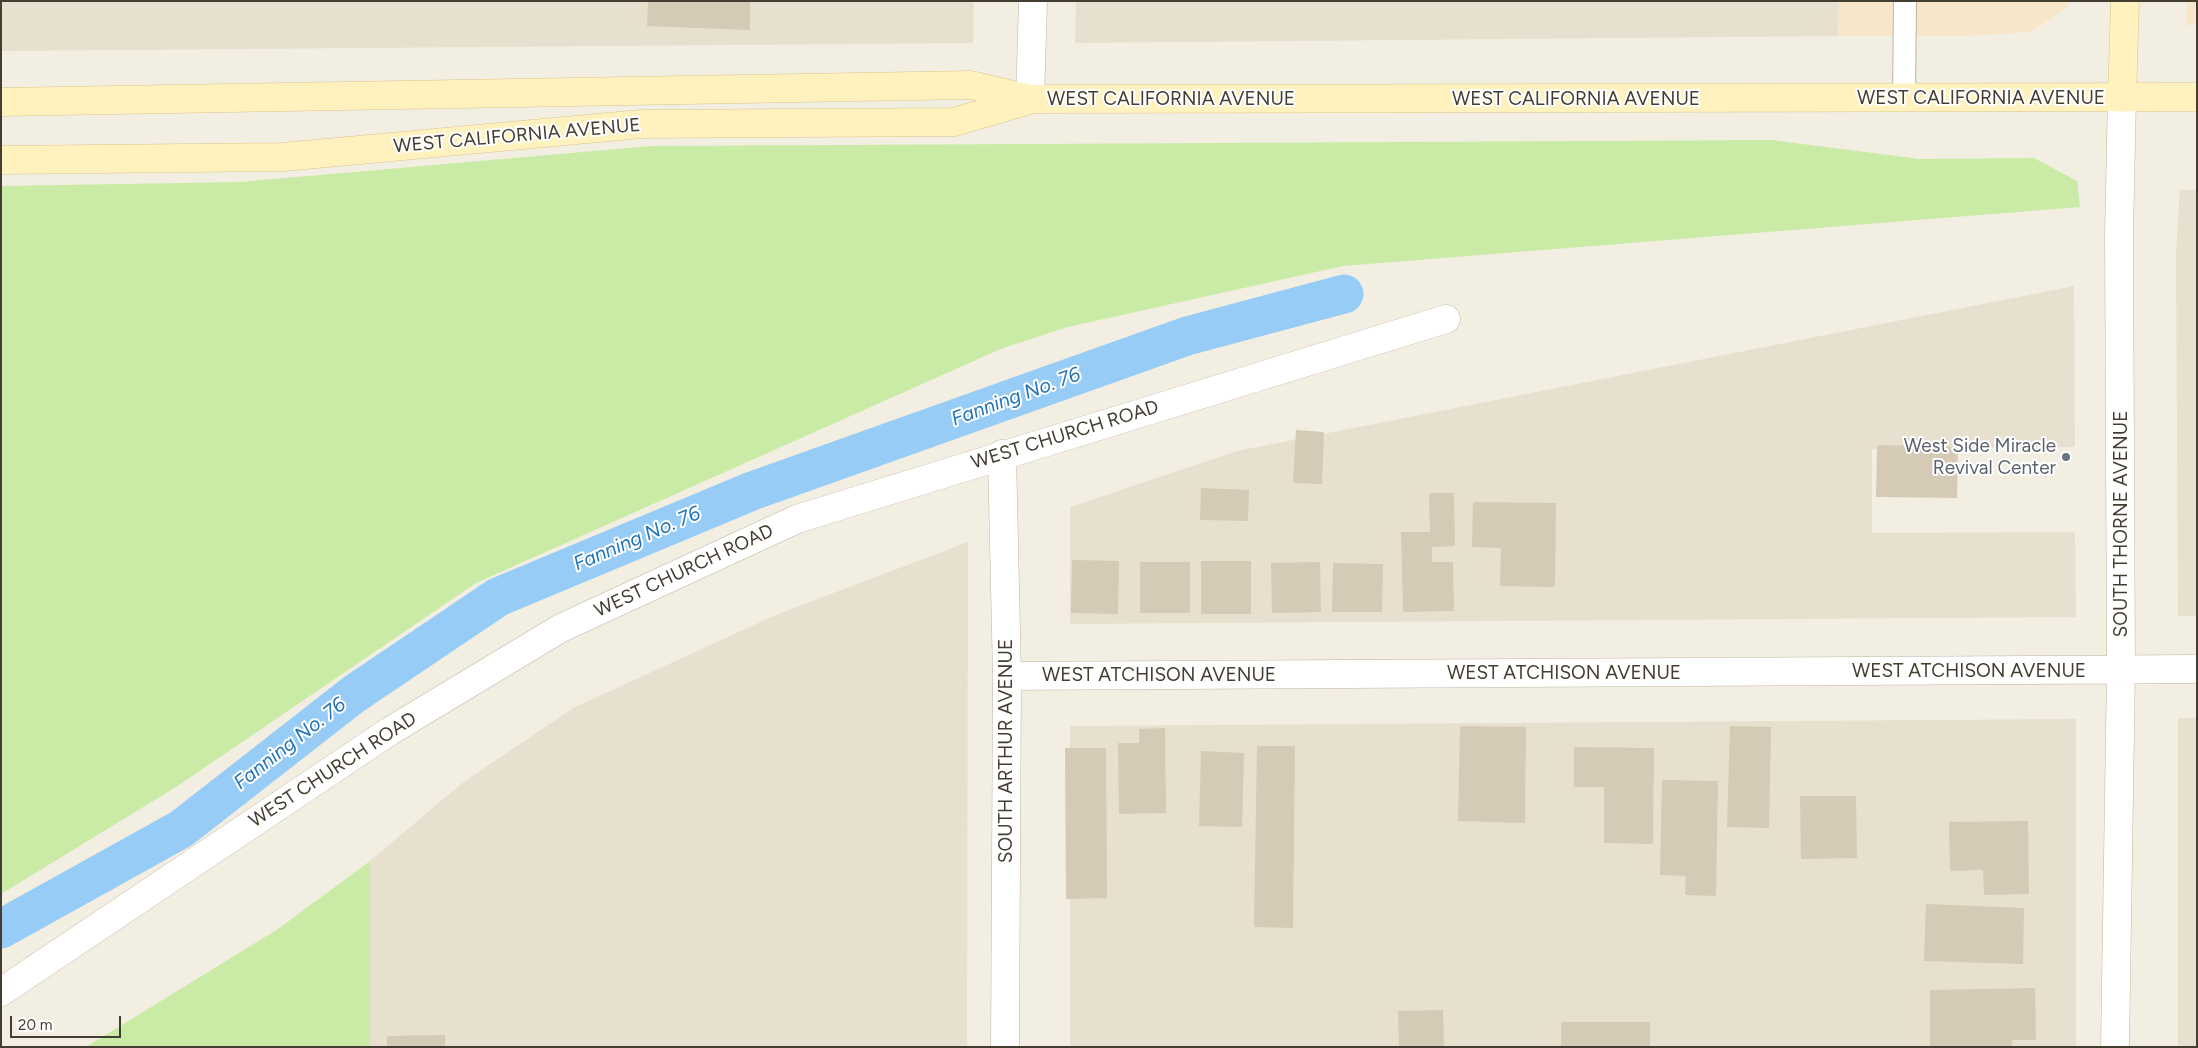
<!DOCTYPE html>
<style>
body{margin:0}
#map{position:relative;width:2198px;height:1048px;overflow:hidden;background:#f3eee2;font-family:Figtree,sans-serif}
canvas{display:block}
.frame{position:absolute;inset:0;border:2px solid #443e32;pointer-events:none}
.scale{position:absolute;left:10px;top:1016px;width:111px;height:22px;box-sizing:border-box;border:2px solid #443e32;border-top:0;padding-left:6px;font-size:15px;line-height:18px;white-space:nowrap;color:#443e32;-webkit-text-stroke:4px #fff;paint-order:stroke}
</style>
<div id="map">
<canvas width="2198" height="1048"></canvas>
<div class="frame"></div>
<div class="scale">20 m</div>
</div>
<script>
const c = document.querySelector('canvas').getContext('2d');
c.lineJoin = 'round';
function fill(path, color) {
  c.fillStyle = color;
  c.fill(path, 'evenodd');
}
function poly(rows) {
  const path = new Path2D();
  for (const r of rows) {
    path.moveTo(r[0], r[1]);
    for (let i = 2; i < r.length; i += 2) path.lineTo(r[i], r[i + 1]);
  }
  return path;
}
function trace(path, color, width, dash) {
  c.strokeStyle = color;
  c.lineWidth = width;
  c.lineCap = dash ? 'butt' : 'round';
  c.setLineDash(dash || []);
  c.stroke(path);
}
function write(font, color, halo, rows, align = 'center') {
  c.font = font + ' Figtree,sans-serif';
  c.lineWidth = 4;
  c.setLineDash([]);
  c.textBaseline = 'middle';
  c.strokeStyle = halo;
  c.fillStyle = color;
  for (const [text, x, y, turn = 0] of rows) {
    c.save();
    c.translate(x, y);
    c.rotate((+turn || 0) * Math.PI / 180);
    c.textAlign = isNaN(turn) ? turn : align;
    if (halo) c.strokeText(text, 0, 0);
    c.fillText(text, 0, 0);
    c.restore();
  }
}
fill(poly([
 [1,1,974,1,973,43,1,51],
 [1076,1,1839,1,1838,36,1075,43],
 [2180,190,2197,190,2197,616,2178,616,2176,254],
 [2074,286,2075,447,1872,449,1872,533,2075,532,2076,617,1070,624,1070,507,1237,451],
 [968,542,967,1047,370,1047,370,861,461,784,573,708,778,614],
 [2178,718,2197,718,2197,1047,2178,1047],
 [2076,719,2076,1047,1070,1047,1070,726]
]), '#e7e0cf');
fill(poly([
 [1839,1,2068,1,2068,7,2030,32,1965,36,1838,36],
 [2187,1,2197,1,2197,25,2186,25]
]), '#f8e6ca');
fill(poly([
 [1771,140,1920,159,2034,158,2077,181,2080,207,1343,266,1068,327,1003,348,476,583,176,787,1,894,1,186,240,182,651,146],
 [370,861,370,1047,86,1047,278,929]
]), '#caeba6');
trace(poly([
 [1,929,181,829,354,694,498,597,752,491,1187,336,1344,294]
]), '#97ccf6', 39);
fill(poly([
 [648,1,750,1,750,30,647,26],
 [1296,430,1324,432,1322,484,1293,483],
 [1877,445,1958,447,1957,498,1876,497],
 [1201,488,1249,490,1248,521,1200,520],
 [1429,493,1454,493,1455,546,1432,547,1432,562,1453,562,1454,611,1403,612,1401,532,1430,532],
 [1473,502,1556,503,1555,587,1500,586,1501,548,1472,547],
 [1072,560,1119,561,1118,614,1071,613],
 [1201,561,1251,561,1251,614,1201,614],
 [1140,562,1190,562,1190,613,1140,613],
 [1320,562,1321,612,1272,613,1271,563],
 [1333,563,1383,564,1382,612,1332,612],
 [1460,726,1526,727,1525,823,1458,821],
 [1730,726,1771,727,1769,828,1727,827],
 [1165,728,1166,813,1119,814,1118,743,1139,743,1139,729],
 [1257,746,1295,746,1293,928,1254,927],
 [1574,747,1654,748,1653,844,1604,843,1604,787,1574,787],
 [1065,748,1106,748,1107,898,1066,899],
 [1201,751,1244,753,1242,827,1199,826],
 [1662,780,1718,781,1716,896,1685,895,1686,876,1660,875],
 [1800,796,1856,796,1857,858,1801,859],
 [2028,821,2029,894,1984,895,1983,870,1950,871,1949,822],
 [1926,904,2024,908,2023,964,1924,961],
 [2035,988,2036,1040,2012,1040,2012,1047,1930,1047,1930,990],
 [1443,1010,1444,1047,1399,1047,1398,1011],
 [1561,1022,1650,1022,1650,1047,1561,1047],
 [445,1035,445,1047,387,1047,387,1036]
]), '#d4cab6');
const service = poly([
 [1904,98,1905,1]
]);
const minor = poly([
 [1030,99,1033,1],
 [1002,454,1007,676,1005,1047],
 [1007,676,2197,669],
 [1,992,390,731,561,628,797,519,1446,319],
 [2115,1047,2121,670,2119,234,2122,98]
]);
const secondary = poly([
 [2122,98,2125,1],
 [1,102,971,85,1030,99,2197,97],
 [1,160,283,157,641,124,954,122,1029,100]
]);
trace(service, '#beb6a4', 24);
trace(minor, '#beb6a4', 29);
trace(secondary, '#d7c68d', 29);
trace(service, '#fff', 22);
trace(minor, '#fff', 28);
trace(secondary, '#fff2bf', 28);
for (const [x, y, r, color] of [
 [2066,457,5,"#6b7280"]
]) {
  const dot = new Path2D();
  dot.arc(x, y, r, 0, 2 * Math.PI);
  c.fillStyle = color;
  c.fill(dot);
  trace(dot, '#fff', 2);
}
write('19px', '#443e32', '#fff', [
 ["WEST CALIFORNIA AVENUE",1981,98],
 ["WEST CALIFORNIA AVENUE",1171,99],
 ["WEST CALIFORNIA AVENUE",1576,99],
 ["WEST CALIFORNIA AVENUE",517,136,-5],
 ["WEST CHURCH ROAD",1065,435,-17],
 ["SOUTH THORNE AVENUE",2121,524,-90],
 ["WEST CHURCH ROAD",684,571,-25],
 ["WEST ATCHISON AVENUE",1969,671],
 ["WEST ATCHISON AVENUE",1564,673],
 ["WEST ATCHISON AVENUE",1159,675],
 ["SOUTH ARTHUR AVENUE",1006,751,-90],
 ["WEST CHURCH ROAD",333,770,-33]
]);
write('19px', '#5b616d', '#fff', [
 ["West Side Miracle",2056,446],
 ["Revival Center",2056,468]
], 'right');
write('italic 20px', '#2374b8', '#fff', [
 ["Fanning No. 76",1016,397,-20],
 ["Fanning No. 76",637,539,-23],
 ["Fanning No. 76",290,744,-38]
]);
</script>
